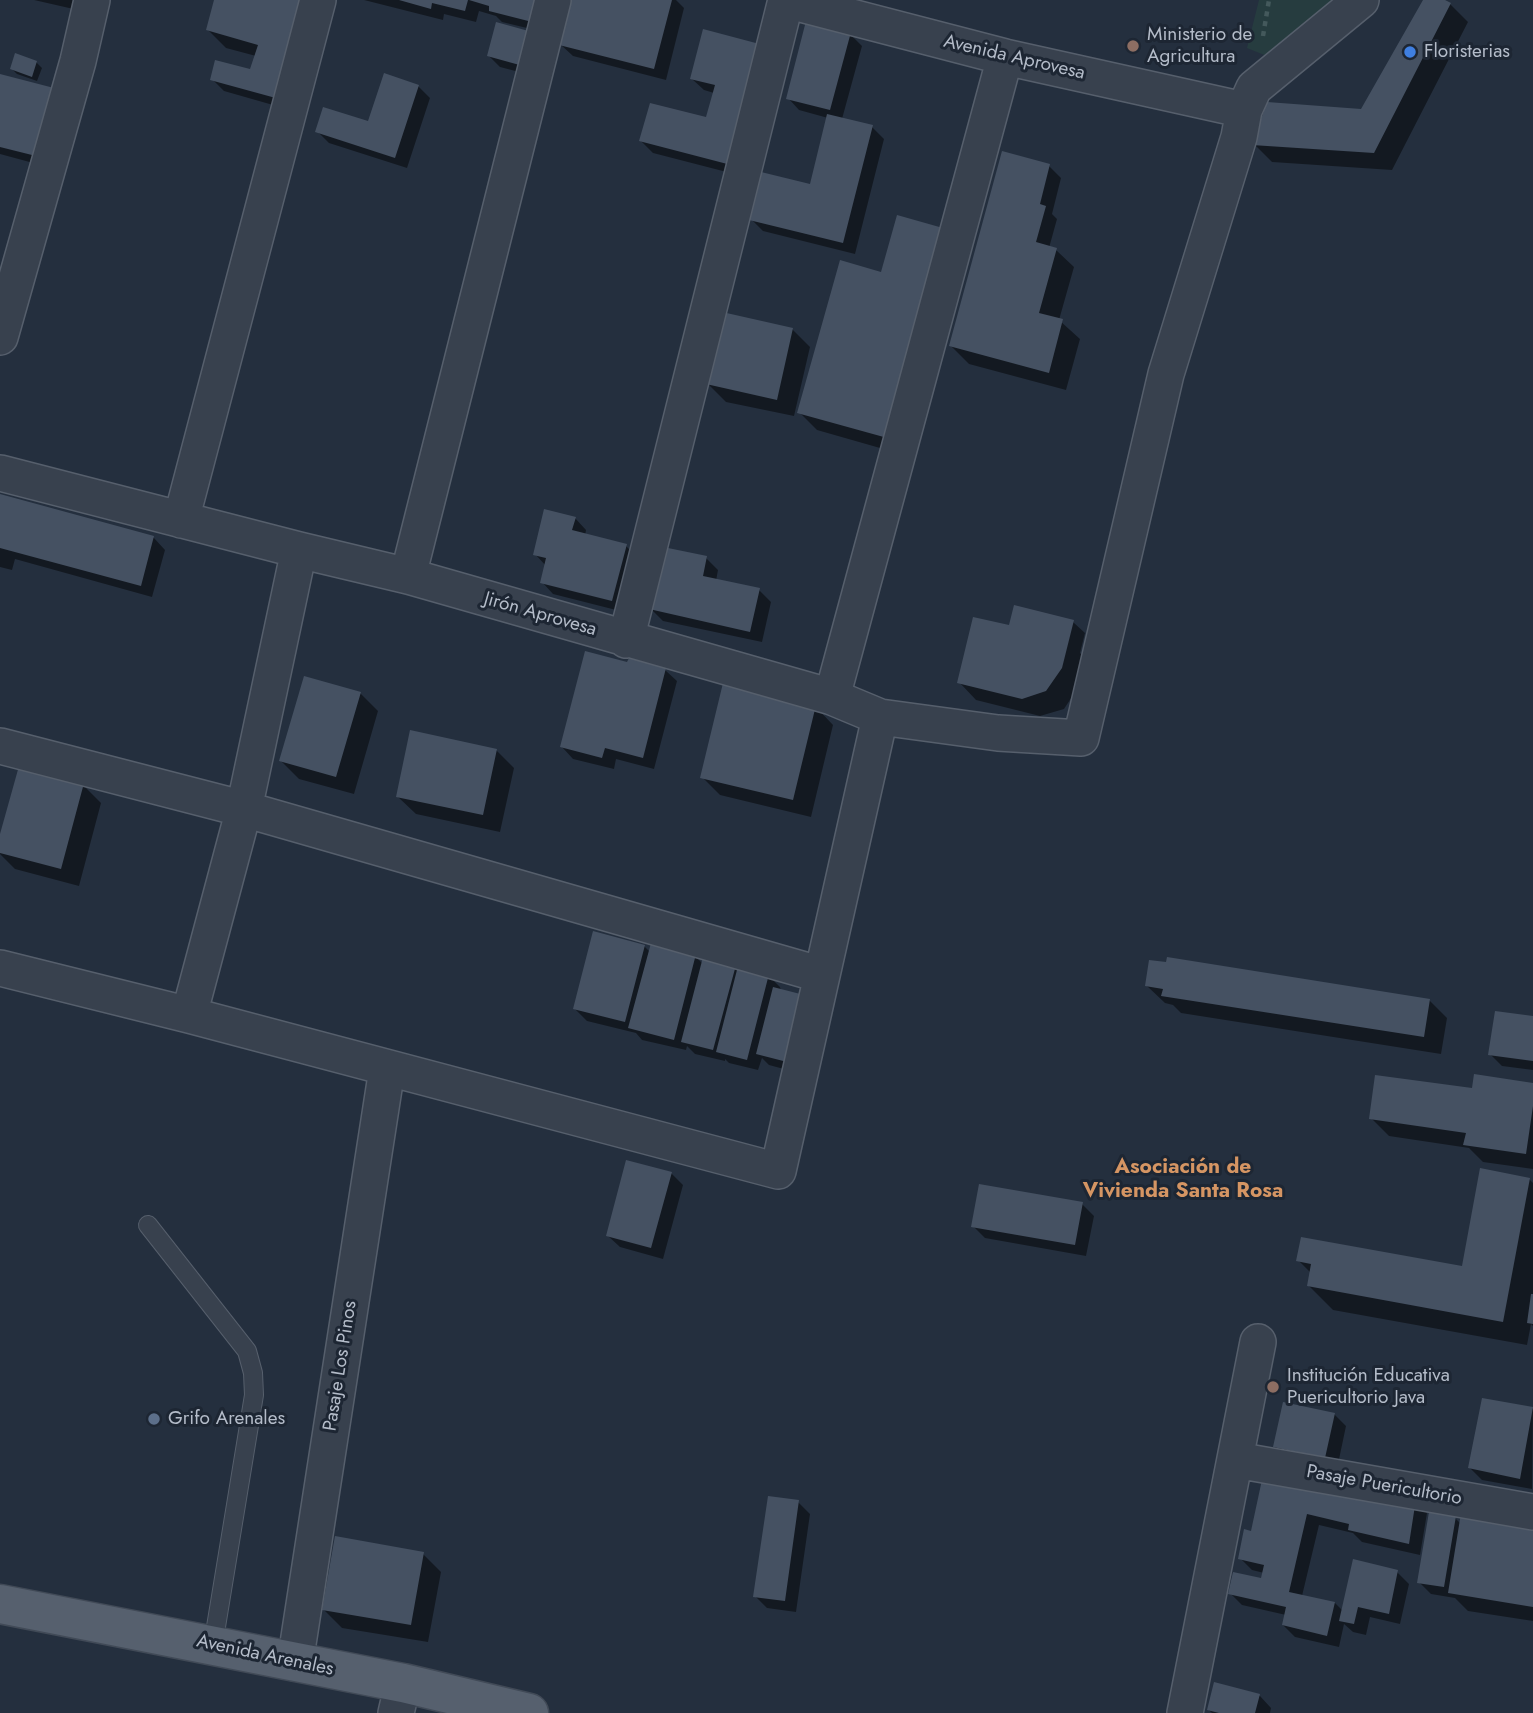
<!DOCTYPE html>
<meta charset="utf-8">
<style>
body{margin:0}
canvas{display:block;background:#242f3e}
</style>
<canvas width="1533" height="1713"></canvas>
<script>
const c = document.querySelector('canvas').getContext('2d');
c.lineJoin = 'round';
function fill(path, color) {
  c.fillStyle = color;
  c.fill(path, 'evenodd');
}
function poly(rows) {
  const path = new Path2D();
  for (const r of rows) {
    path.moveTo(r[0], r[1]);
    for (let i = 2; i < r.length; i += 2) path.lineTo(r[i], r[i + 1]);
  }
  return path;
}
function trace(path, color, width, dash) {
  c.strokeStyle = color;
  c.lineWidth = width;
  c.lineCap = dash ? 'butt' : 'round';
  c.setLineDash(dash || []);
  c.stroke(path);
}
function write(font, color, halo, rows, align = 'center') {
  c.font = font + ' Jost,sans-serif';
  c.lineWidth = 6;
  c.setLineDash([]);
  c.textBaseline = 'middle';
  c.strokeStyle = halo;
  c.fillStyle = color;
  for (const [text, x, y, turn = 0] of rows) {
    c.save();
    c.translate(x, y);
    c.rotate((+turn || 0) * Math.PI / 180);
    c.textAlign = isNaN(turn) ? turn : align;
    if (halo) c.strokeText(text, 0, 0);
    c.fillText(text, 0, 0);
    c.restore();
  }
}
fill(poly([
 [1259,0,1336,0,1267,56,1247,48]
]), '#263c3f');
fill(poly([
 [34,0,95,0,91,13],
 [216,0,333,0,294,111,224,91,212,79,252,72,256,56,226,48,208,30],
 [364,0,565,0,556,35,502,22,496,16,479,11,476,22,444,14,443,20],
 [573,0,676,0,684,8,666,80,573,56,561,45],
 [1425,0,1441,0,1450,4,1468,22,1392,170,1272,162,1254,144,1362,111],
 [497,24,546,79,500,67,488,55],
 [704,31,746,177,653,153,641,141,708,119,714,93,704,90,692,79],
 [850,34,862,46,842,119,872,127,884,139,855,254,763,231,751,219,811,186,828,118,799,110,788,98],
 [36,62,42,68,37,81,17,74,12,69],
 [0,82,48,167,0,154],
 [418,86,430,98,407,168,329,143,317,131,369,123],
 [1049,166,1061,178,1052,214,1057,219,1049,248,1056,250,1074,267,1059,320,1080,339,1066,390,969,364,951,346],
 [842,262,908,456,817,430,799,412],
 [792,329,810,347,794,416,726,402,708,384],
 [0,496,154,538,165,550,152,597,15,559,12,570,0,567],
 [575,518,586,530,585,536,626,546,638,558,624,612,553,594,542,582,546,566,535,554],
 [706,558,718,570,716,581,759,590,771,602,762,642,663,621,651,609],
 [1073,622,1085,633,1080,653,1086,659,1079,686,1064,709,1040,716,976,700,959,682,1010,627],
 [628,664,665,670,677,681,654,769,616,759,614,769,573,759,562,747],
 [360,693,378,711,354,794,299,779,281,761],
 [816,707,833,725,811,817,720,795,702,777],
 [496,750,514,768,500,832,416,814,398,797],
 [83,785,101,803,79,886,15,869,0,854,0,840],
 [644,946,650,952,695,956,703,964,735,967,738,970,768,975,780,987,806,1075,769,1065,762,1058,758,1070,729,1063,725,1059,725,1061,695,1054,687,1046,686,1050,642,1040,636,1033,587,1021,575,1009],
 [1147,986,1429,1000,1447,1018,1441,1054,1181,1013,1173,1005,1165,1003],
 [1533,1018,1533,1070,1502,1066,1490,1054],
 [1533,1084,1533,1169,1483,1162,1469,1148,1389,1136,1371,1118,1474,1090],
 [671,1173,683,1185,663,1259,620,1247,608,1236],
 [1529,1179,1533,1183,1533,1326,1531,1324,1527,1345,1333,1310,1309,1286,1311,1273,1298,1260,1464,1268],
 [1082,1204,1094,1216,1086,1256,985,1238,973,1226],
 [1483,1400,1533,1409,1532,1489,1482,1480,1470,1468],
 [1334,1414,1346,1426,1337,1469,1286,1459,1275,1447],
 [1265,1477,1415,1501,1427,1513,1420,1555,1362,1542,1353,1533,1319,1525,1302,1596,1335,1603,1343,1611,1397,1572,1409,1584,1400,1624,1370,1617,1366,1635,1353,1632,1344,1624,1339,1647,1295,1637,1283,1625,1286,1615,1242,1605,1230,1593,1262,1580,1264,1573,1252,1570,1240,1558,1252,1533],
 [798,1502,810,1514,796,1612,767,1608,755,1596],
 [1455,1518,1461,1524,1533,1527,1533,1621,1468,1611,1455,1598,1431,1594,1419,1582],
 [423,1554,441,1572,428,1642,342,1628,324,1610],
 [1215,1684,1260,1696,1271,1708,1270,1713,1212,1713,1208,1709]
]), '#0007');
fill(poly([
 [214,0,311,0,283,100,210,80,215,60,250,69,258,45,206,30],
 [399,0,468,0,465,11,432,3,431,9],
 [469,0,550,0,544,25,489,11,489,6],
 [571,0,672,0,654,69,559,45],
 [1423,0,1445,0,1451,3,1374,153,1252,145,1267,102,1361,109],
 [806,21,851,32,830,110,786,99],
 [496,22,543,35,534,69,487,56],
 [703,29,767,46,735,166,639,141,650,103,706,117,715,85,690,79],
 [15,53,37,61,32,77,10,69],
 [384,73,419,85,395,158,315,132,323,107,368,121],
 [0,74,54,88,36,156,0,147],
 [827,114,873,125,843,243,749,220,761,172,810,184],
 [1002,151,1050,164,1040,204,1046,206,1036,242,1057,248,1039,313,1063,319,1049,373,949,346],
 [897,215,950,230,891,439,797,413,840,260,881,272],
 [722,312,793,328,777,400,706,384],
 [0,494,154,536,141,586,0,548],
 [544,509,576,517,572,530,627,544,612,601,540,583,546,558,533,555],
 [663,547,707,556,703,576,760,588,750,632,649,609],
 [1014,605,1074,620,1062,668,1046,691,1022,699,957,683,973,617,1009,625],
 [585,651,627,662,629,658,666,668,643,758,605,748,602,758,560,747],
 [304,676,361,692,336,777,279,761],
 [723,683,816,705,793,800,700,778],
 [410,730,497,749,483,815,396,797],
 [19,766,84,783,61,869,0,853,0,834],
 [593,931,645,945,625,1022,573,1009],
 [651,943,696,954,674,1040,628,1028],
 [703,957,736,965,713,1050,681,1042],
 [1167,957,1430,999,1424,1037,1161,996,1163,989,1145,986,1149,960,1166,962],
 [738,966,769,974,747,1060,716,1052],
 [773,987,812,997,795,1064,756,1054],
 [1495,1011,1533,1016,1533,1061,1488,1055],
 [1474,1074,1533,1083,1533,1106,1526,1154,1463,1145,1466,1133,1369,1119,1375,1075,1472,1088],
 [626,1160,672,1172,651,1248,606,1236],
 [1480,1168,1530,1178,1503,1322,1307,1286,1311,1264,1296,1261,1301,1237,1462,1266],
 [979,1184,1083,1202,1075,1245,971,1227],
 [1531,1294,1533,1294,1533,1324,1527,1323],
 [1482,1398,1533,1407,1520,1479,1468,1468],
 [1283,1402,1335,1413,1325,1458,1273,1447],
 [1263,1475,1416,1499,1409,1544,1348,1530,1349,1524,1307,1514,1289,1592,1335,1602,1327,1636,1282,1625,1286,1607,1228,1594,1233,1572,1261,1578,1264,1565,1238,1559,1244,1529,1251,1531],
 [768,1496,799,1500,785,1601,753,1597],
 [1429,1512,1456,1516,1444,1587,1417,1583],
 [1461,1513,1533,1525,1533,1607,1448,1593],
 [335,1536,424,1552,411,1625,322,1610],
 [1353,1559,1398,1570,1389,1614,1358,1607,1354,1624,1339,1621],
 [1214,1682,1260,1694,1255,1713,1219,1713,1207,1710]
]), '#455162');
const lane = poly([
 [148,1225,247,1351,253,1373,254,1395,213,1645]
]);
const street = poly([
 [0,337,78,61,92,0],
 [0,473,299,550,408,576,832,697,880,717,998,733,1081,738,1166,374,1239,137,1244,110,1254,88,1361,0],
 [181,520,318,0],
 [408,576,553,0],
 [626,640,786,0,1005,57,1244,110],
 [832,697,1005,57],
 [0,746,244,809,822,975],
 [0,968,189,1015,778,1171,880,717],
 [189,1015,244,809,299,550],
 [1236,1460,1533,1512],
 [295,1663,387,1069],
 [396,1713,403,1683],
 [1185,1713,1258,1342]
]);
const primary = poly([
 [0,1604,403,1683,529,1713]
]);
trace(lane, '#565f6c', 20);
trace(street, '#565f6c', 38);
trace(primary, '#414a57', 41);
trace(poly([
 [1263,36,1269,0]
]), '#44595c', 4.5, [5, 5]);
trace(lane, '#38414e', 18);
trace(street, '#38414e', 35);
trace(primary, '#56606e', 38);
for (const [x, y, r, color] of [
 [1133,46,7,"#8d6e63"],
 [1410,52,7,"#3f7fe0"],
 [1273,1387,7,"#8d6e63"],
 [154,1419,7,"#5c6f8a"]
]) {
  const dot = new Path2D();
  dot.arc(x, y, r, 0, 2 * Math.PI);
  c.fillStyle = color;
  c.fill(dot);
  trace(dot, '#1d2633', 2.5);
}
write('19px', '#b4bcc9', '#1d2633', [
 ["Ministerio de",1147,35],
 ["Agricultura",1147,57],
 ["Floristerias",1424,52],
 ["Institución Educativa",1287,1376],
 ["Puericultorio Java",1287,1398],
 ["Grifo Arenales",168,1419]
], 'left');
write('19px', '#b4bcc9', '#1d2633', [
 ["Avenida Aprovesa",1014,58,13],
 ["Jirón Aprovesa",540,615,16],
 ["Pasaje Los Pinos",341,1366,-81],
 ["Pasaje Puericultorio",1384,1486,10],
 ["Avenida Arenales",265,1656,12]
]);
write('bold 21px', '#d59563', '#1d2633', [
 ["Asociación de",1183,1168],
 ["Vivienda Santa Rosa",1183,1192]
]);
</script>
